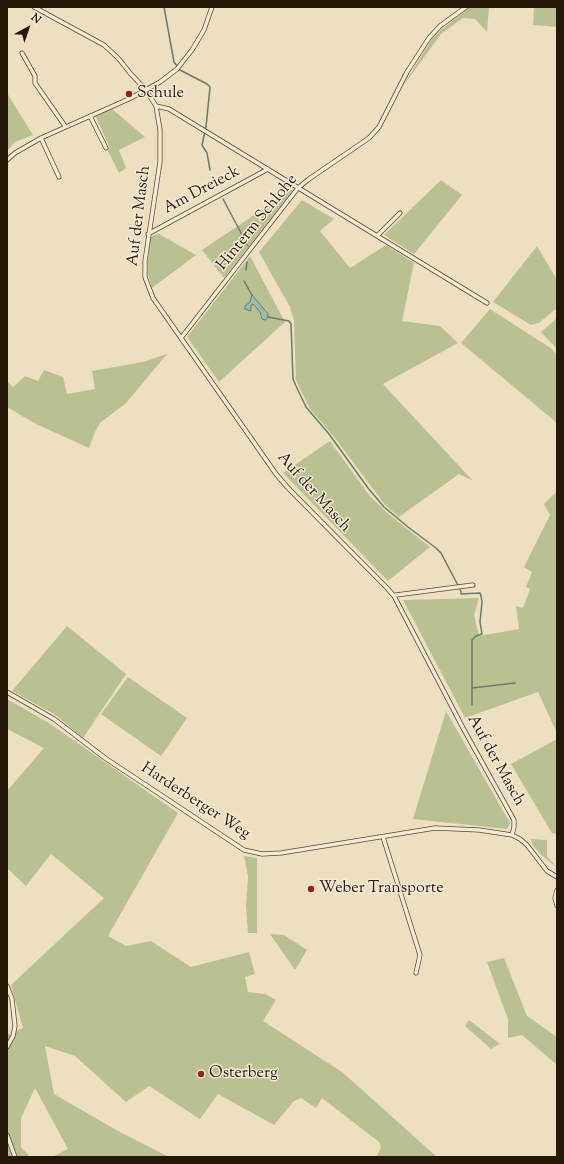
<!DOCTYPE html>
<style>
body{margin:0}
#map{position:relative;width:564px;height:1164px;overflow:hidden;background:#eedfc0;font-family:"Sorts Mill Goudy",serif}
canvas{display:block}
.frame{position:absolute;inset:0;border:8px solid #261807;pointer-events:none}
.north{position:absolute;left:8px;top:8px;width:40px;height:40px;-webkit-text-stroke:3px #f4ead6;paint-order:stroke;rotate:40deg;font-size:11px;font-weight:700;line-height:16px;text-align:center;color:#261807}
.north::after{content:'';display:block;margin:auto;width:14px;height:18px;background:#261807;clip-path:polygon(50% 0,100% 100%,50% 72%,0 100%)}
</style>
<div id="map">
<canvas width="564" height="1164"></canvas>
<div class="frame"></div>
<div class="north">N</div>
</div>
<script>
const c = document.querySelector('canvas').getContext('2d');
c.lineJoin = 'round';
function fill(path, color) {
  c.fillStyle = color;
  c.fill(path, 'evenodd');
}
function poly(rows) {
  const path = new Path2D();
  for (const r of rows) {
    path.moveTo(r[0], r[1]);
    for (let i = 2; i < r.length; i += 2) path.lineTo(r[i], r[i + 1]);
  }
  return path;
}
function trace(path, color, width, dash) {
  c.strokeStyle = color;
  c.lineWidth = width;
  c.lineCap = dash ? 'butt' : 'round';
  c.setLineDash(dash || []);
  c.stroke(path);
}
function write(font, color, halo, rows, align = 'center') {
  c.font = font + ' "Sorts Mill Goudy",serif';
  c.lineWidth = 3;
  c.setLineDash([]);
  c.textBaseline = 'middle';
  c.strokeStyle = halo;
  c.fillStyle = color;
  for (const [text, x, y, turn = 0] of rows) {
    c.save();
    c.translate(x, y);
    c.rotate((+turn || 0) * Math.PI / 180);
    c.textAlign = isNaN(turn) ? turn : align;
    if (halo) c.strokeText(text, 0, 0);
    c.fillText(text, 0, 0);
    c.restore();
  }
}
fill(poly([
 [470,7,489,7,487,32,475,19,463,18,441,34,403,86,431,40,442,29],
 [534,7,557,7,557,27,533,25],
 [7,93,33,135,15,142,7,151],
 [111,108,145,137,119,150,126,168,119,173,108,151,110,148,95,115],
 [441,180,462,195,414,254,384,235],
 [293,189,289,196,224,278,202,250],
 [302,200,334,219,320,231,350,268,386,245,414,263,402,321,440,326,458,343,383,384,473,481,459,474,399,517,385,505,335,438,310,409,296,380,294,321,290,307,259,252],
 [157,234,159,234,196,255,152,288,148,274,148,263,150,237],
 [537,246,557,280,557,308,539,323,531,325,493,302],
 [250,256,285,322,219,382,187,337],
 [490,309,552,349,557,355,557,423,461,343],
 [557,318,557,349,541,332],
 [167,354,126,403,100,423,95,432,89,448,36,424,7,407,7,381,13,387,25,376,38,381,44,370,63,377,67,394,95,389,92,371,143,362],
 [330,441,369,495,386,512,430,547,388,581,283,473],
 [557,491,557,733,538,692,465,718,403,600,479,598,474,615,479,636,519,629,516,606,523,608,530,589,526,587,532,572,524,567,550,515,544,504],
 [67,626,126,674,83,738,54,714,12,691],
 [128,677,187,718,161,756,101,714],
 [7,699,49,723,178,813,108,936,126,946,151,941,191,967,249,952,255,974,245,977,248,992,265,994,276,1000,263,1021,342,1072,437,1157,376,1157,381,1148,379,1142,322,1098,316,1108,301,1098,294,1101,274,1125,218,1094,200,1119,149,1086,126,1102,75,1056,45,1046,54,1094,118,1131,169,1157,52,1157,68,1149,35,1088,21,1118,21,1147,30,1157,7,1157,7,1035,23,1028,11,985,104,898,51,854,26,886,7,868,7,791,44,748,7,729],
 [446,711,510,823,507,829,413,819],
 [557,739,557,834,552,833,511,764],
 [531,839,547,840,547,856,557,868,539,853,532,844],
 [244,856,257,858,257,933,248,933,246,906,248,876],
 [270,934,284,935,307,950,295,970],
 [504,958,527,1016,557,1037,557,1065,522,1035,508,1038,508,1019,487,962],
 [469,1020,500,1044,491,1049,465,1026]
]), '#b9c192');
const water = poly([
 [252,295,268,314,268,318,265,320,262,319,260,312,253,304,251,305,251,311,245,309,245,306,250,302,252,295]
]);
fill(water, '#99bcb3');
trace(water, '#6b7a6e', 1);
trace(poly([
 [164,7,174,62,180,70,207,84,210,87,206,127,202,145,207,153,210,170],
 [223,199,248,246],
 [246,270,247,262],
 [244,281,252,295],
 [268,317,289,321,291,324,293,379,296,386,306,407,329,434,368,488,384,507,408,527,436,548,441,553,461,591,461,594,480,593,481,596,482,602,480,622,482,634,476,636,472,640,472,705],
 [472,688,515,683]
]), '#6b7a6e', 1.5);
const minor = poly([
 [34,7,104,45,119,59,130,73,146,90,156,106,160,130,160,162,145,261,145,277,153,298,276,474,288,488,387,588,394,596,463,728,514,820,514,827,512,835],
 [22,53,35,76,35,83,65,126],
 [156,106,169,109,487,303],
 [90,116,106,148],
 [41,138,59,177],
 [7,160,15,153,41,138,131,98,160,82,177,69,192,50,204,30,212,7],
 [148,234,268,169],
 [377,236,400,213],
 [181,338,298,188,309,179,369,138,379,127,407,72,429,38,440,26,466,7],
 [394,596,396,595,473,585],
 [7,692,54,719,105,758,244,850,262,854,281,853,435,828,479,830,512,835,520,839,527,845,547,871,557,877],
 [383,837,420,955,416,973],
 [557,890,555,898,557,906],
 [7,986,12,999,15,1026,13,1036,7,1047],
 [7,1135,15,1157]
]);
trace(minor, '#584a35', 5);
trace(minor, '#f4ead6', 3.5);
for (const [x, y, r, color] of [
 [129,94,4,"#8f2418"],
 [311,889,4,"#8f2418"],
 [201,1074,4,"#8f2418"]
]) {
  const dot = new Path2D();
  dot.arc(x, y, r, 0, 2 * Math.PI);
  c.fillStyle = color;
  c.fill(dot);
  trace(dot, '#f4ead6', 1.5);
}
write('16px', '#261807', '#f4ead6', [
 ["Schule",137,94],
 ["Weber Transporte",319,889],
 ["Osterberg",209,1074]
], 'left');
write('16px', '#261807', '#f4ead6', [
 ["Am Dreieck",202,191,-28],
 ["Auf der Masch",140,216,-83],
 ["Hinterm Schlohe",258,223,-51],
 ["Auf der Masch",313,493,48],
 ["Auf der Masch",495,761,61],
 ["Harderberger Weg",195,802,33]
]);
</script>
